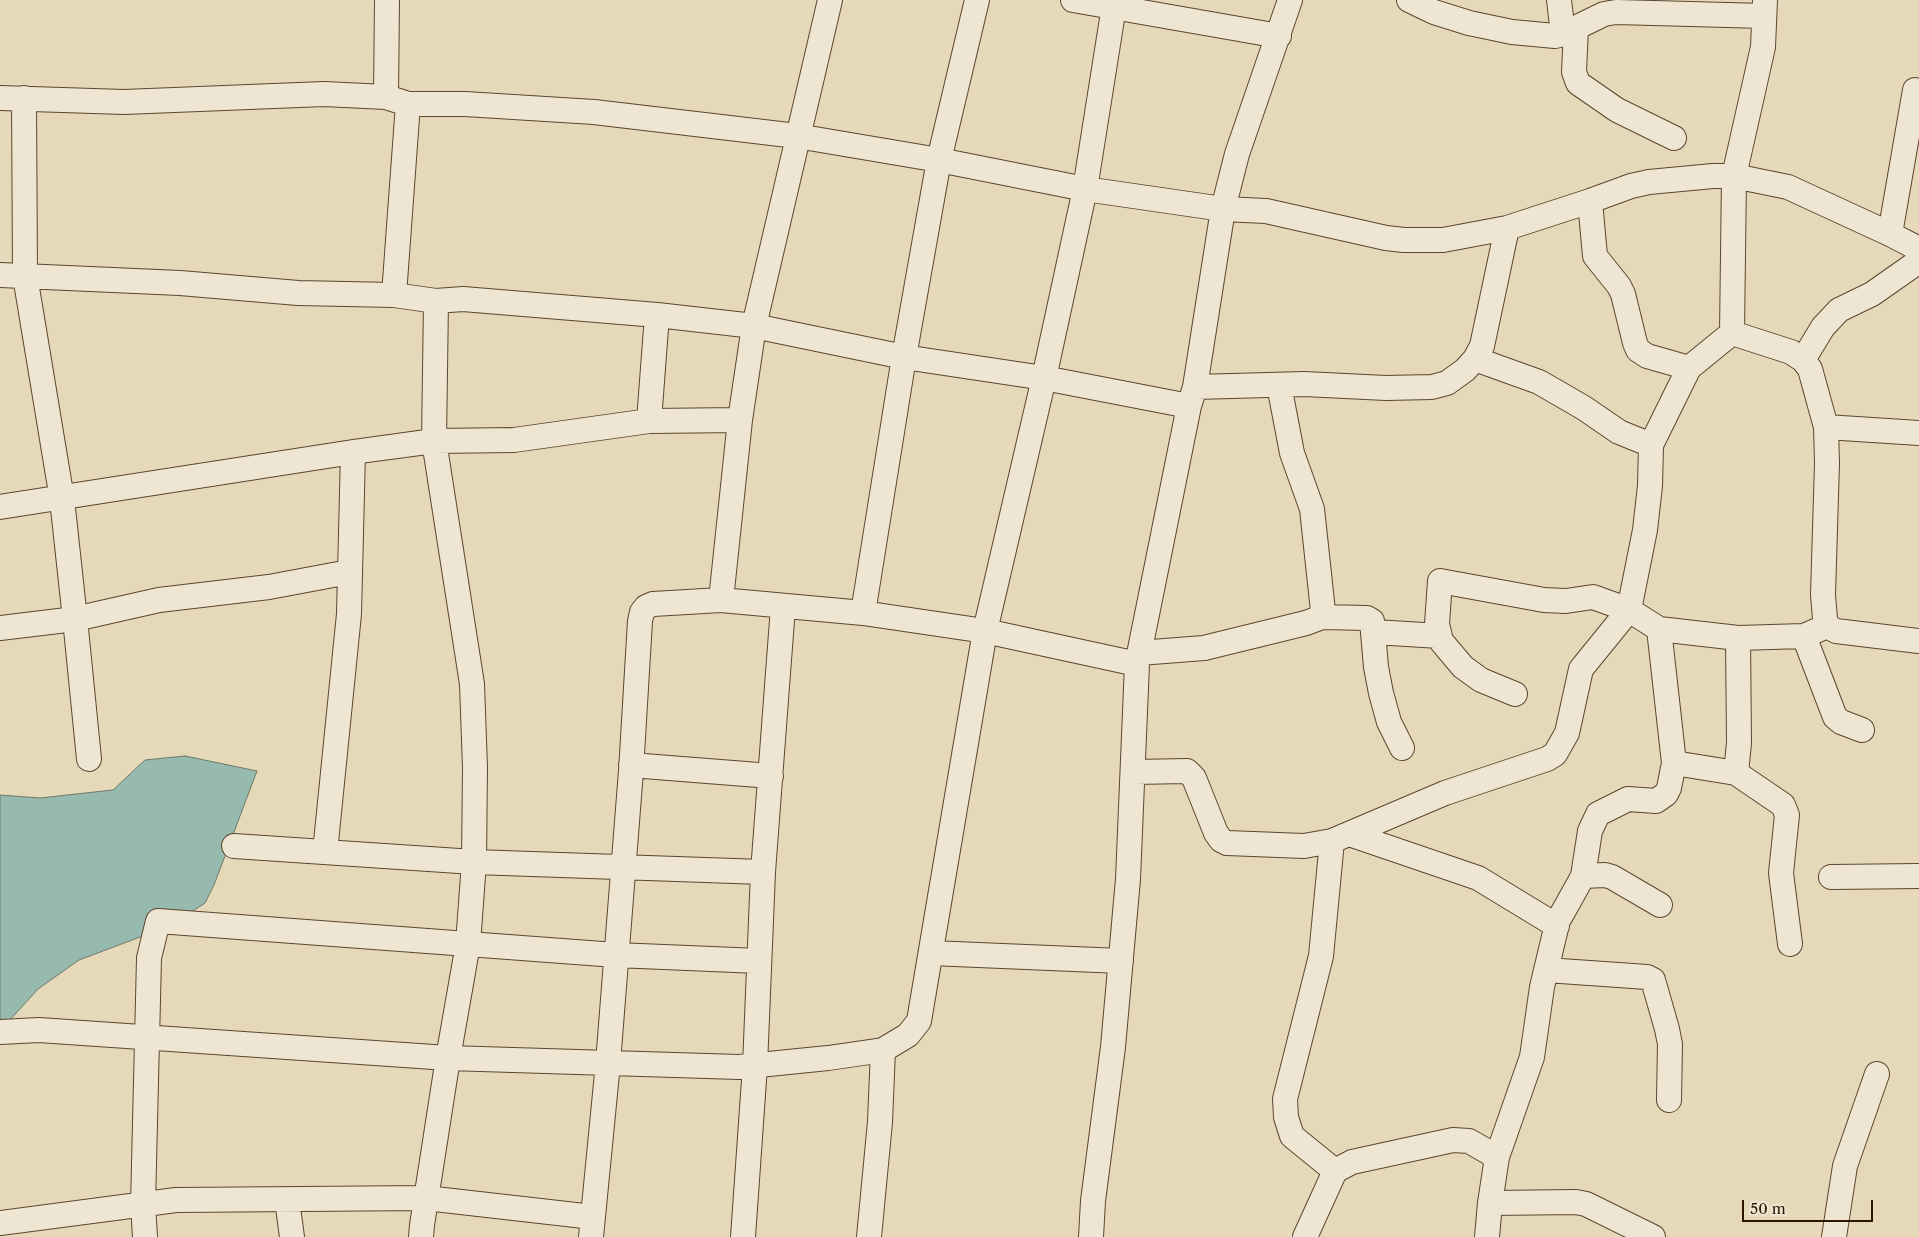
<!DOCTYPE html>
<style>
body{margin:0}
#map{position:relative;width:1919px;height:1237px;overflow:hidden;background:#e5d9ba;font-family:"Libre Caslon Text",serif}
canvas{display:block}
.scale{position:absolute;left:1742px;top:1200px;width:131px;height:22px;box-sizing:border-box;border:2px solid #2e1500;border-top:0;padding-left:6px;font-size:15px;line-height:18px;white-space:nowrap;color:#2e1500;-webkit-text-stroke:4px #eee6d2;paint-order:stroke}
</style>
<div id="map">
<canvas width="1919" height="1237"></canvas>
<div class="scale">50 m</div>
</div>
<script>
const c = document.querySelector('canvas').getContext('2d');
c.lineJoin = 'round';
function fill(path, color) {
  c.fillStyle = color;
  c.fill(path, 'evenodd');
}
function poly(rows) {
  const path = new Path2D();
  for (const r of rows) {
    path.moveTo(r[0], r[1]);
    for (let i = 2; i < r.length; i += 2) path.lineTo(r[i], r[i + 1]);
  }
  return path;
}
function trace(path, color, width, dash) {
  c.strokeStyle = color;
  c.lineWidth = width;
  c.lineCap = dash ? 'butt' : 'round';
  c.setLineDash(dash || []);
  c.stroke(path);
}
const water = poly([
 [185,756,257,771,214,885,205,903,172,925,79,960,38,989,9,1021,0,1045,0,795,40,798,113,790,145,760,185,756]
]);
fill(water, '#96baad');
trace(water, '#6c7868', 1);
const minor = poly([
 [1073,0,1279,36],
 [1409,0,1434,12,1469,23,1512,32,1555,36,1563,34,1559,0],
 [1576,28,1574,72,1578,83,1617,110,1674,138],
 [1563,34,1604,14,1616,12,1764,16],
 [386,97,387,0],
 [0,98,124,102,324,94,386,97,408,104,465,104,594,112,797,136,939,160,1085,189,1223,209,1266,211,1386,238,1404,240,1443,240,1507,228,1590,201,1631,186,1649,182,1713,176,1734,176,1788,187,1890,234,1919,249],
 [1590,201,1595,256,1619,286,1623,294,1635,343,1638,350,1647,356,1689,368],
 [1890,234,1915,90],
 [0,275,180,283,298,293,394,295,436,301,463,299,657,315,754,326,904,357,1044,378,1189,406],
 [394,295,408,104],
 [1732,333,1734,176,1763,47,1765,0],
 [1475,359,1539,382,1584,408,1619,432,1651,445],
 [1195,387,1304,384,1386,388,1432,387,1447,383,1465,370,1475,359,1482,346,1507,228],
 [649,421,740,420],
 [1826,427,1919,433],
 [0,507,353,452,434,441,514,440,649,421,657,315],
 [721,600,740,420,754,326,830,0],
 [863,613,904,357,939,160,977,0],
 [1322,617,1367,618,1372,621,1376,667,1381,693,1389,722,1402,748],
 [1827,626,1836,631,1919,641],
 [0,628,75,619,62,499,25,276,24,98],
 [1374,632,1440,636],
 [1804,636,1835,717,1841,722,1862,730],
 [1139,653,1204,648,1306,623,1322,617,1323,611,1312,509,1292,453,1279,385],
 [1515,694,1481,680,1463,667,1441,641,1437,624,1440,581,1544,600,1566,601,1593,597,1629,610,1659,629,1738,638,1804,636,1827,626,1825,619,1823,595,1827,463,1826,427,1810,369,1803,360],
 [89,759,75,619,159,600,269,587,349,572],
 [1674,763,1736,773,1783,805,1787,815,1781,873,1790,944],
 [631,765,771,776],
 [1134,772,1187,771,1194,778,1216,833,1221,840,1227,843,1304,846,1332,841,1321,956,1285,1099,1286,1117,1292,1136,1335,1171],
 [1736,773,1739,743,1738,638],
 [1349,834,1478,878,1557,926],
 [1332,841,1445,793,1547,759,1555,754,1567,733,1581,669,1629,610,1645,530,1650,486,1651,445,1689,368,1732,333,1791,352,1803,360,1823,327,1839,310,1872,294,1919,261],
 [234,846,474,862,763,872],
 [325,852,349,614,353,452],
 [1583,876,1590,831,1598,814,1628,799,1656,801,1666,794,1669,788,1674,763,1659,629],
 [1831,877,1919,876],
 [931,953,1121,961],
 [1546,970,1647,977,1653,980,1667,1029,1670,1044,1669,1100],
 [0,1032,39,1030,448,1058,739,1067,828,1058,883,1050,908,1035,919,1021,985,631,1044,378,1085,189,1115,0],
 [287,1200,292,1237],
 [1490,1203,1576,1202,1586,1204,1653,1237],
 [0,1223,176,1200,426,1198,593,1217],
 [145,1237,143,1205,149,958,158,921,616,955,759,961],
 [421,1237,422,1225,448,1058,468,944,474,862,475,768,472,684,434,441,436,301],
 [591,1237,608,1063,631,771,640,621,642,612,646,607,653,604,721,600,863,613,985,631,1137,664],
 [743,1237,755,1066,763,872,783,607],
 [869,1237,880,1122,883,1050],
 [1091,1237,1093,1201,1113,1047,1128,879,1137,664,1189,406,1195,387,1223,209,1237,154,1290,0],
 [1305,1237,1335,1171,1352,1162,1453,1140,1469,1141,1497,1157],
 [1487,1237,1490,1203,1497,1157,1532,1057,1542,987,1558,920,1563,912,1583,876,1605,875,1612,877,1660,905],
 [1834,1237,1845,1166,1877,1074]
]);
trace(minor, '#5c462e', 26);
trace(minor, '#eee6d2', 24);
</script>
